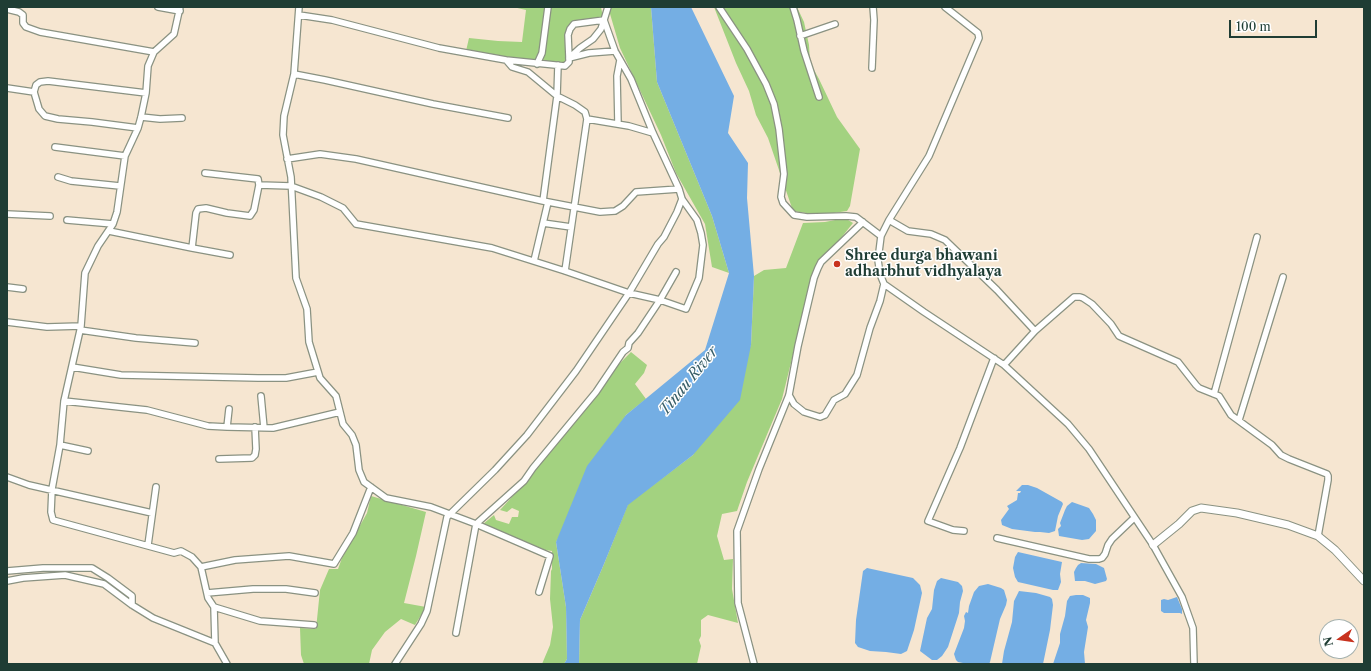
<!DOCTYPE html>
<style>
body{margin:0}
#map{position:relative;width:1371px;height:671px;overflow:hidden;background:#f6e6d1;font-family:"Libre Caslon Text",serif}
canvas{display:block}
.frame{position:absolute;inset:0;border:8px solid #1f3d34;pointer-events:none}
.north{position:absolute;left:1319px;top:619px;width:40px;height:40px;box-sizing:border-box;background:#fff;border:1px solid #a5b1ae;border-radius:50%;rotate:257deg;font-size:11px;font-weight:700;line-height:16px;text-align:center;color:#1f3d34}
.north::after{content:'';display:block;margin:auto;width:14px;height:18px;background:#c8321e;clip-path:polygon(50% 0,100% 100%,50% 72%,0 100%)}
.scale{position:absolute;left:1229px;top:20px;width:88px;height:18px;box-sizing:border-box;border:2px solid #1f3d34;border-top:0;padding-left:5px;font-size:12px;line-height:14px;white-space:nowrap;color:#1f3d34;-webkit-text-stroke:3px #fff;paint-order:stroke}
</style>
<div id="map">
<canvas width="1371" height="671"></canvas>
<div class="frame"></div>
<div class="north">N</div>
<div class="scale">100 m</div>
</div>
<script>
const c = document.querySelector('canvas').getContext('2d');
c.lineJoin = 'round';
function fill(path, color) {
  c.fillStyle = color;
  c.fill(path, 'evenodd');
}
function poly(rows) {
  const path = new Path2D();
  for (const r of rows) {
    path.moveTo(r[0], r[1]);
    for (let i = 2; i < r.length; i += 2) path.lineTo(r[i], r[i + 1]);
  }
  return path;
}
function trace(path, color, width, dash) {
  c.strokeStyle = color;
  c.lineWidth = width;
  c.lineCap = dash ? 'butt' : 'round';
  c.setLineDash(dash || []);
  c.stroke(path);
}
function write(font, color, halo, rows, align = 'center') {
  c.font = font + ' "Libre Caslon Text",serif';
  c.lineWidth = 3;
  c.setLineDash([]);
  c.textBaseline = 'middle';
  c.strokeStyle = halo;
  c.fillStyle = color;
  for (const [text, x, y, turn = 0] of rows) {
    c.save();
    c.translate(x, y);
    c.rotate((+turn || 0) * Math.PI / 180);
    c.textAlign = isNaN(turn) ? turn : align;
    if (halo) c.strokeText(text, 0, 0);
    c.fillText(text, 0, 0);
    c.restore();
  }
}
fill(poly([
 [513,7,546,7,540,54,536,62,519,60,466,51,469,38,498,41,522,42,526,10],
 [549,7,601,7,603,17,588,20,567,30,566,64,543,61],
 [608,7,651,7,657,82,712,216,729,273,712,267,705,224,676,173,661,135,620,48],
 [714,7,797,7,804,22,809,45,810,63,819,79,837,117,860,149,850,206,847,211,820,215,793,211,768,138,756,115,749,91,736,63],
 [845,218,853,223,833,248,817,263,808,294,782,399,747,482,737,511,722,514,717,536,724,560,733,559,732,589,738,623,708,615,701,620,701,636,699,640,701,646,697,664,579,664,580,620,604,564,628,504,693,455,751,345,754,276,764,270,786,268,803,223,825,222],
 [631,352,647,365,644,373,635,384,646,399,626,415,556,542,566,607,567,659,564,664,542,664,550,645,553,627,550,599,551,571,552,569,552,551,545,550,483,524,494,515,496,520,509,524,512,517,518,517,519,511,512,508,507,512,500,510,521,487,605,383,616,367],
 [371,496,426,512,416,556,404,603,426,607,415,625,401,619,385,632,372,650,369,664,304,664,301,655,300,628,316,629,320,590,329,569,338,569,342,558,367,513]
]), '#a3d280');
fill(poly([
 [651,7,691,7,734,96,728,133,748,163,747,198,754,276,751,345,740,400,693,455,628,505,604,564,580,620,579,664,564,664,567,659,566,607,556,542,587,466,626,415,705,350,729,273,712,216,657,82],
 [1022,485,1028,485,1037,488,1062,502,1063,504,1058,516,1055,531,1049,533,1040,532,1035,532,1012,529,1002,525,1001,520,1009,509,1007,506,1017,500,1018,493,1020,493,1021,491,1016,491],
 [1072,502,1089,508,1093,514,1096,520,1096,531,1089,539,1082,540,1059,536,1058,529,1061,526,1060,523,1065,510,1067,506],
 [1018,552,1062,562,1060,574,1061,582,1058,590,1053,590,1018,582,1015,577,1013,568,1015,557],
 [1081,563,1096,564,1104,568,1107,579,1106,581,1095,584,1085,581,1075,581,1074,572,1076,568,1078,565],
 [867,568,913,578,920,585,922,593,914,630,907,651,901,654,886,652,870,651,858,647,855,643,856,620,863,571],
 [941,578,958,582,962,586,963,591,960,602,959,613,948,647,942,656,937,660,932,660,920,651,927,618,932,609,934,590,937,581],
 [988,584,1001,588,1004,590,1007,600,1006,605,1000,619,990,662,989,664,968,664,958,662,956,660,954,654,964,628,965,621,964,616,966,612,968,613,969,606,974,592,979,586],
 [1019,591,1036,593,1050,597,1052,599,1053,605,1050,630,1043,664,1002,664,1004,651,1012,622,1014,601],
 [1076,595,1083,595,1090,598,1090,603,1086,620,1088,627,1084,652,1085,664,1053,664,1060,643,1060,634,1065,616,1067,601,1070,596],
 [1177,597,1182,609,1182,614,1180,613,1164,613,1161,611,1161,600,1164,599,1168,600]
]), '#74aee4');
const minor = poly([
 [158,7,180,11],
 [180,7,174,34,154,52,148,66,146,93,141,117,138,128,125,156,117,212,113,224,98,246,85,273,81,326,64,401,60,445,52,489,51,512,53,520,174,553,181,551,192,557,201,567,208,598,214,607,215,643],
 [299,7,294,74,284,116,283,135,291,177,296,278,307,309,309,342,320,378,336,396,343,424,352,435,356,445,359,470,364,482,386,498,431,507,476,524,456,633],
 [719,7,747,49,766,84,774,104,779,129,784,174,781,197,783,203,794,215,807,217,846,216,856,217,881,236,889,220,929,156,979,38,978,33,945,7],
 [793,7,797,20,804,51,819,97],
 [7,9,19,12,23,15,23,23,26,27,40,32,154,52],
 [299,15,332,20,439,48,506,60,512,67,528,72,557,96,575,105,585,112,587,119,629,126,653,133],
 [800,36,835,24],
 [506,60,565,66,569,62,569,58,568,35,570,29,574,24,604,20,601,29,593,39,580,48,569,58,589,53,615,51],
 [537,64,542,53,548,7],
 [872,68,874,20,873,7],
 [294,74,325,80,433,104,508,118],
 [7,88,34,92,39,109,45,116,58,119,92,122,138,128],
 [34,92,36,85,40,82,48,81,146,93],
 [141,117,160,119,182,118],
 [618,124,617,76,620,60],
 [55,147,125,156],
 [287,159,320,154,356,159,543,201,600,212,615,211,623,206,636,192,679,189],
 [205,173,258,179,259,185],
 [58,177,71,181,120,186],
 [543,201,557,96,558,65],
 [7,214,50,216],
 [67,220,113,224],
 [889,220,908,231,931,234,945,240,997,290,1035,331],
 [543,223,571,227],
 [109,231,192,248,196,213,198,209,206,208,227,213,250,216,254,210,259,185,291,186,321,197,343,208,356,224,492,248,565,271,629,293,660,300,686,309,699,278,703,245,701,233,697,220,682,199,679,189,653,133,631,79,615,51,604,20,608,7],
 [881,236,878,260,880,274,884,284,924,312,1004,365,1068,424,1089,449,1153,545,1182,597,1193,628,1194,664],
 [192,248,230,255],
 [534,261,548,202],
 [565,271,587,119],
 [7,287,23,289],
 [7,322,47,327,81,326],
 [80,330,136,338,195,343],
 [1004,365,1035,331,1074,297,1080,297,1083,298,1092,304,1111,324,1119,336,1178,362,1196,385,1199,388,1219,396,1231,415,1272,445,1281,455,1289,459,1327,474,1328,476,1328,480,1318,536],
 [72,367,121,375,258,378,286,378,318,372],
 [1214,394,1257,237],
 [789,395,794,404,804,412,820,417,825,415,834,400,845,394,857,375,870,328,880,301,884,284],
 [261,396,264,428],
 [64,401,147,410,208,426,227,427,273,428,340,412],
 [1239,420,1283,277],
 [227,427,229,409],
 [60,445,88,451],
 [219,459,252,458,255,455,256,449,255,427],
 [7,477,29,485,152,513],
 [964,531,953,530,928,521,960,448,994,358],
 [997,538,1089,559,1099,559,1102,558,1105,554,1108,545,1112,539,1134,518],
 [148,545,156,487],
 [201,567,235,560,289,556,334,564,353,533,371,487],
 [7,571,43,568,92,568,108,578,132,596,132,605],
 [7,581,23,578,65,575,104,584,132,605,153,618,215,643,227,664],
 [539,592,550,556,476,524,524,481,533,468,596,392,623,352,628,348,629,343,638,333,660,300,676,272],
 [207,593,253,589,286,589,315,593],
 [214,607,260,621,314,625],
 [395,664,421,624,427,611,447,517,495,470,527,435,576,371,629,293,658,244,664,237,677,212,682,199],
 [754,664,738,603,737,531,759,469,789,395,798,346,814,278,818,268,821,262,863,222]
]);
const tertiary = poly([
 [1153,545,1179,524,1192,511,1201,508,1237,513,1288,525,1318,536,1335,550,1364,581]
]);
trace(minor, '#8a9282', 8);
trace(tertiary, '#8a9282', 9);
trace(minor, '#fff', 5.5);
trace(tertiary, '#fff', 7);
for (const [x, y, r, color] of [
 [837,264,4,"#c8321e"]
]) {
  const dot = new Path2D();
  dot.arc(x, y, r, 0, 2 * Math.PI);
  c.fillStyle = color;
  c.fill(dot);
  trace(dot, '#fff', 1.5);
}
write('bold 14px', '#1f3d34', '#fff', [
 ["Shree durga bhawani",845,256],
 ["adharbhut vidhyalaya",845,272]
], 'left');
write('italic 15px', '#395f69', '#fff', [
 ["Tinau River",689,381,-51]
]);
</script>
